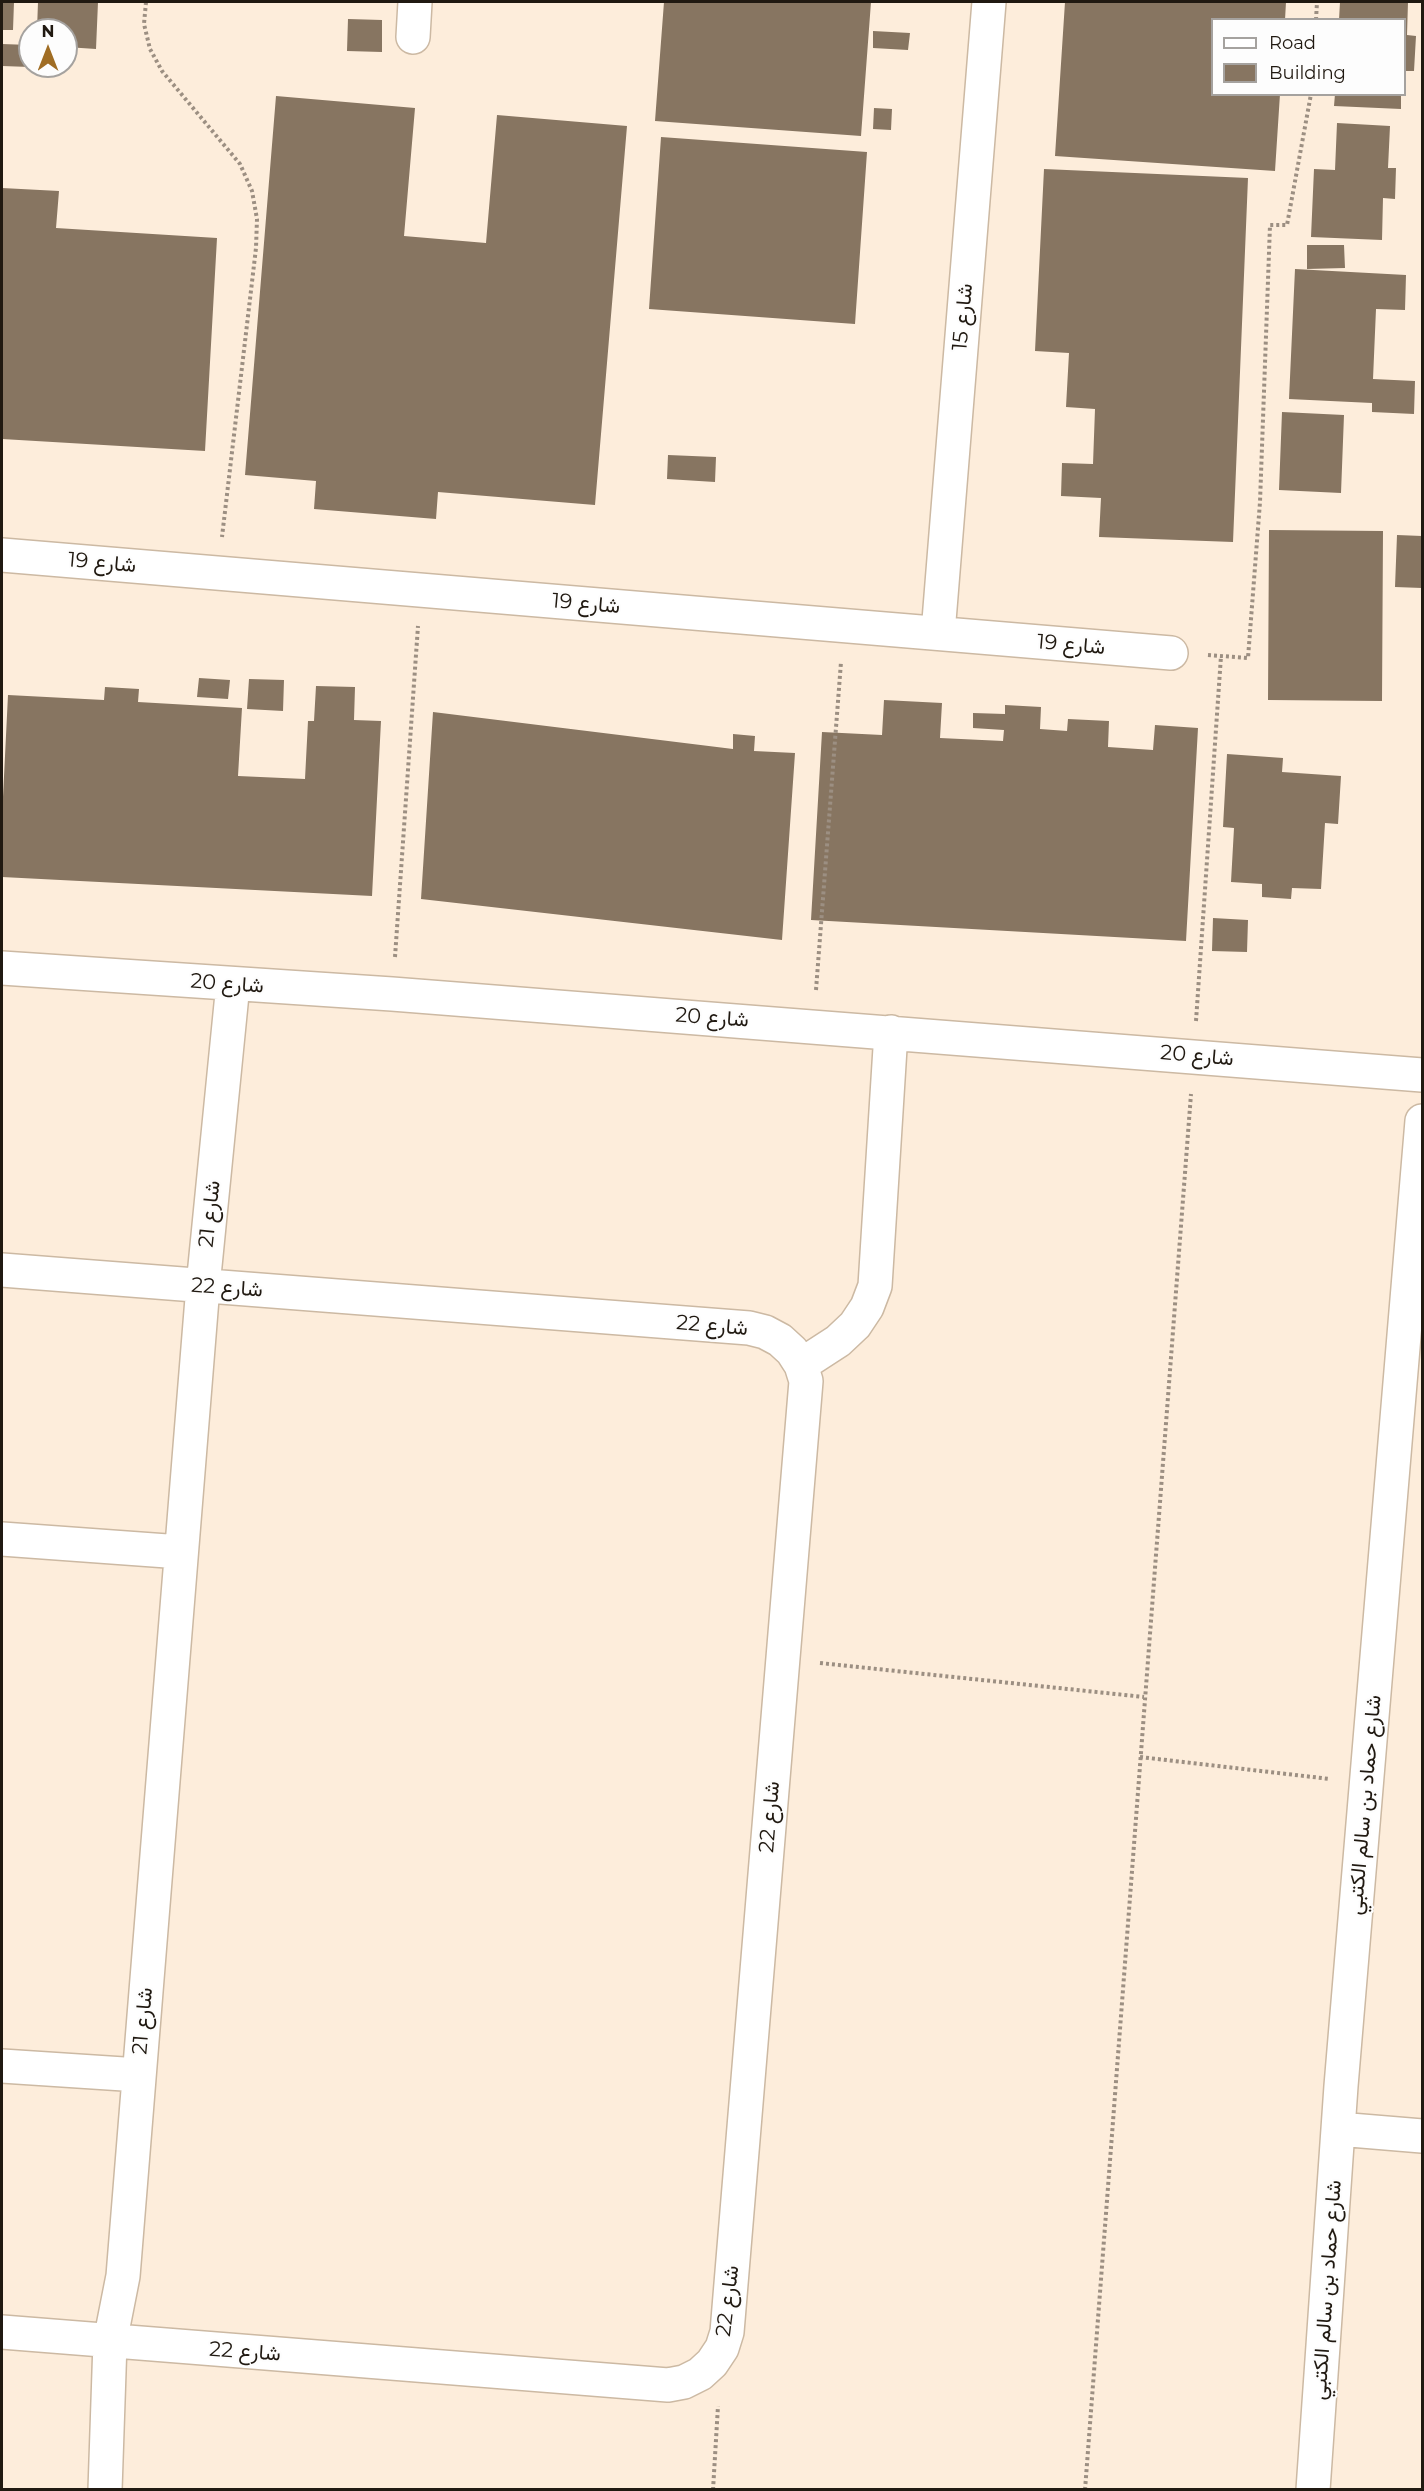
<!DOCTYPE html>
<meta charset="utf-8">
<style>
body{margin:0}
#map{position:relative;width:1424px;height:2491px;overflow:hidden;background:#fdeddb;font-family:Montserrat,sans-serif}
canvas{display:block}
.frame{position:absolute;inset:0;border:3px solid #201911;pointer-events:none}
.legend{position:absolute;left:1211px;top:18px;width:195px;height:78px;box-sizing:border-box;background:#fdfdfd;border:2px solid #a5a29f;margin:0;padding:8px 10px;list-style:none;font-size:18px;color:#201911}
.legend li{display:flex;align-items:center;gap:12px;height:30px}
.legend b{width:30px;border:2px solid #a5a29f}
.north{position:absolute;left:18px;top:18px;width:60px;height:60px;box-sizing:border-box;background:#fdfdfd;border:2px solid #a5a29f;border-radius:50%;rotate:0deg;font-size:16px;font-weight:700;line-height:24px;text-align:center;color:#201911}
.north::after{content:'';display:block;margin:auto;width:21px;height:27px;background:#a06d24;clip-path:polygon(50% 0,100% 100%,50% 72%,0 100%)}
</style>
<div id="map">
<canvas width="1424" height="2491"></canvas>
<div class="frame"></div>
<ul class="legend">
<li><b style="height:8px;background:#fff"></b>Road</li>
<li><b style="height:16px;background:#877561"></b>Building</li>
</ul>
<div class="north">N</div>
</div>
<script>
const c = document.querySelector('canvas').getContext('2d');
c.lineJoin = 'round';
function fill(path, color) {
  c.fillStyle = color;
  c.fill(path, 'evenodd');
}
function poly(rows) {
  const path = new Path2D();
  for (const r of rows) {
    path.moveTo(r[0], r[1]);
    for (let i = 2; i < r.length; i += 2) path.lineTo(r[i], r[i + 1]);
  }
  return path;
}
function trace(path, color, width, dash) {
  c.strokeStyle = color;
  c.lineWidth = width;
  c.lineCap = dash ? 'butt' : 'round';
  c.setLineDash(dash || []);
  c.stroke(path);
}
function write(font, color, halo, rows, align = 'center') {
  c.font = font + ' Montserrat,Vazirmatn,sans-serif';
  c.lineWidth = 4.5;
  c.setLineDash([]);
  c.textBaseline = 'middle';
  c.strokeStyle = halo;
  c.fillStyle = color;
  for (const [text, x, y, turn = 0] of rows) {
    c.save();
    c.translate(x, y);
    c.rotate((+turn || 0) * Math.PI / 180);
    c.textAlign = isNaN(turn) ? turn : align;
    if (halo) c.strokeText(text, 0, 0);
    c.fillText(text, 0, 0);
    c.restore();
  }
}
fill(poly([
 [2,2,14,2,13,30,2,30],
 [38,2,98,2,96,49,66,47,66,30,37,30],
 [664,2,871,2,861,136,655,121],
 [1065,2,1286,2,1285,20,1212,20,1212,94,1280,94,1275,171,1055,156],
 [1340,2,1408,2,1407,35,1416,36,1414,71,1404,71,1404,20,1339,20],
 [348,19,382,20,382,52,347,51],
 [873,31,910,33,908,50,873,48],
 [2,44,30,45,30,67,2,66],
 [1335,94,1401,94,1401,109,1334,106],
 [276,96,415,108,404,236,486,243,497,115,627,126,595,505,438,492,436,519,314,509,316,481,245,475],
 [874,108,892,109,891,130,873,129],
 [1337,123,1390,126,1388,168,1396,168,1395,199,1383,198,1382,240,1311,237,1314,169,1335,170],
 [661,137,867,152,855,324,649,309],
 [1044,169,1248,178,1233,542,1099,537,1101,498,1061,496,1062,463,1093,464,1095,409,1066,407,1069,353,1035,351],
 [2,188,59,191,56,228,217,238,205,451,2,439],
 [1307,245,1344,245,1345,268,1307,269],
 [1295,269,1406,275,1405,310,1376,309,1373,379,1415,381,1414,414,1372,412,1372,403,1289,399],
 [1282,412,1344,415,1341,493,1279,490],
 [668,455,716,457,715,482,667,479],
 [1269,530,1383,531,1382,701,1268,700],
 [1397,535,1422,536,1422,588,1395,587],
 [199,678,230,680,228,699,197,697],
 [249,679,284,680,283,711,247,709],
 [316,686,355,687,354,720,381,721,372,896,2,877,2,817,8,695,104,700,105,687,139,689,138,702,242,708,238,776,305,779,308,721,314,721],
 [884,700,942,703,940,738,1003,741,1004,730,973,728,973,713,1005,714,1005,705,1041,707,1040,729,1067,731,1068,719,1109,721,1108,747,1153,750,1155,725,1198,728,1186,941,811,920,822,732,882,735],
 [433,712,733,749,733,734,755,736,754,751,795,753,782,940,421,899],
 [1227,754,1283,758,1282,772,1341,776,1338,824,1325,823,1321,889,1292,888,1291,899,1262,897,1262,884,1231,882,1234,828,1223,827],
 [1213,918,1248,920,1247,952,1212,951]
]), '#877561');
const minor = poly([
 [413,37,415,2],
 [2,555,1171,653],
 [938,633,989,2],
 [2,968,392,994,1422,1075],
 [2,1270,749,1328,765,1332,780,1340,792,1351,801,1365,806,1381,727,2332,722,2348,712,2363,700,2374,684,2382,668,2385,2,2332],
 [801,1365,838,1341,855,1325,867,1307,875,1286,891,1032],
 [2,1539,181,1552],
 [2,2066,139,2075],
 [1338,2129,1422,2136],
 [105,2490,110,2342,123,2276,203,1286,233,984],
 [1313,2490,1341,2086,1422,1121]
]);
trace(minor, '#ccb9a3', 36);
trace(poly([
 [146,2,144,24,150,49,162,71,240,164,252,191,257,219,256,248,222,537],
 [1316,20,1317,2],
 [1208,655,1248,658,1260,502,1270,225,1287,225,1311,94],
 [395,957,418,626],
 [816,990,841,662],
 [1196,1021,1221,656],
 [820,1663,1144,1697],
 [1140,1757,1330,1779],
 [713,2490,718,2406],
 [1085,2490,1191,1094]
]), '#9c8f82', 4, [3, 3]);
trace(minor, '#fff', 33);
write('21px', '#201911', '#fdfdfd', [
 ["شارع 15",963,317,-85],
 ["شارع 19",102,563,5],
 ["شارع 19",586,604,5],
 ["شارع 19",1071,645,5],
 ["شارع 20",227,984,4],
 ["شارع 20",712,1018,4],
 ["شارع 20",1197,1056,5],
 ["شارع 21",210,1214,-84],
 ["شارع 22",227,1288,4],
 ["شارع 22",712,1326,5],
 ["شارع حماد بن سالم الكتبي",1365,1805,-85],
 ["شارع 22",770,1817,-85],
 ["شارع 21",143,2021,-85],
 ["شارع حماد بن سالم الكتبي",1327,2290,-86],
 ["شارع 22",728,2301,-83],
 ["شارع 22",245,2352,4]
]);
</script>
